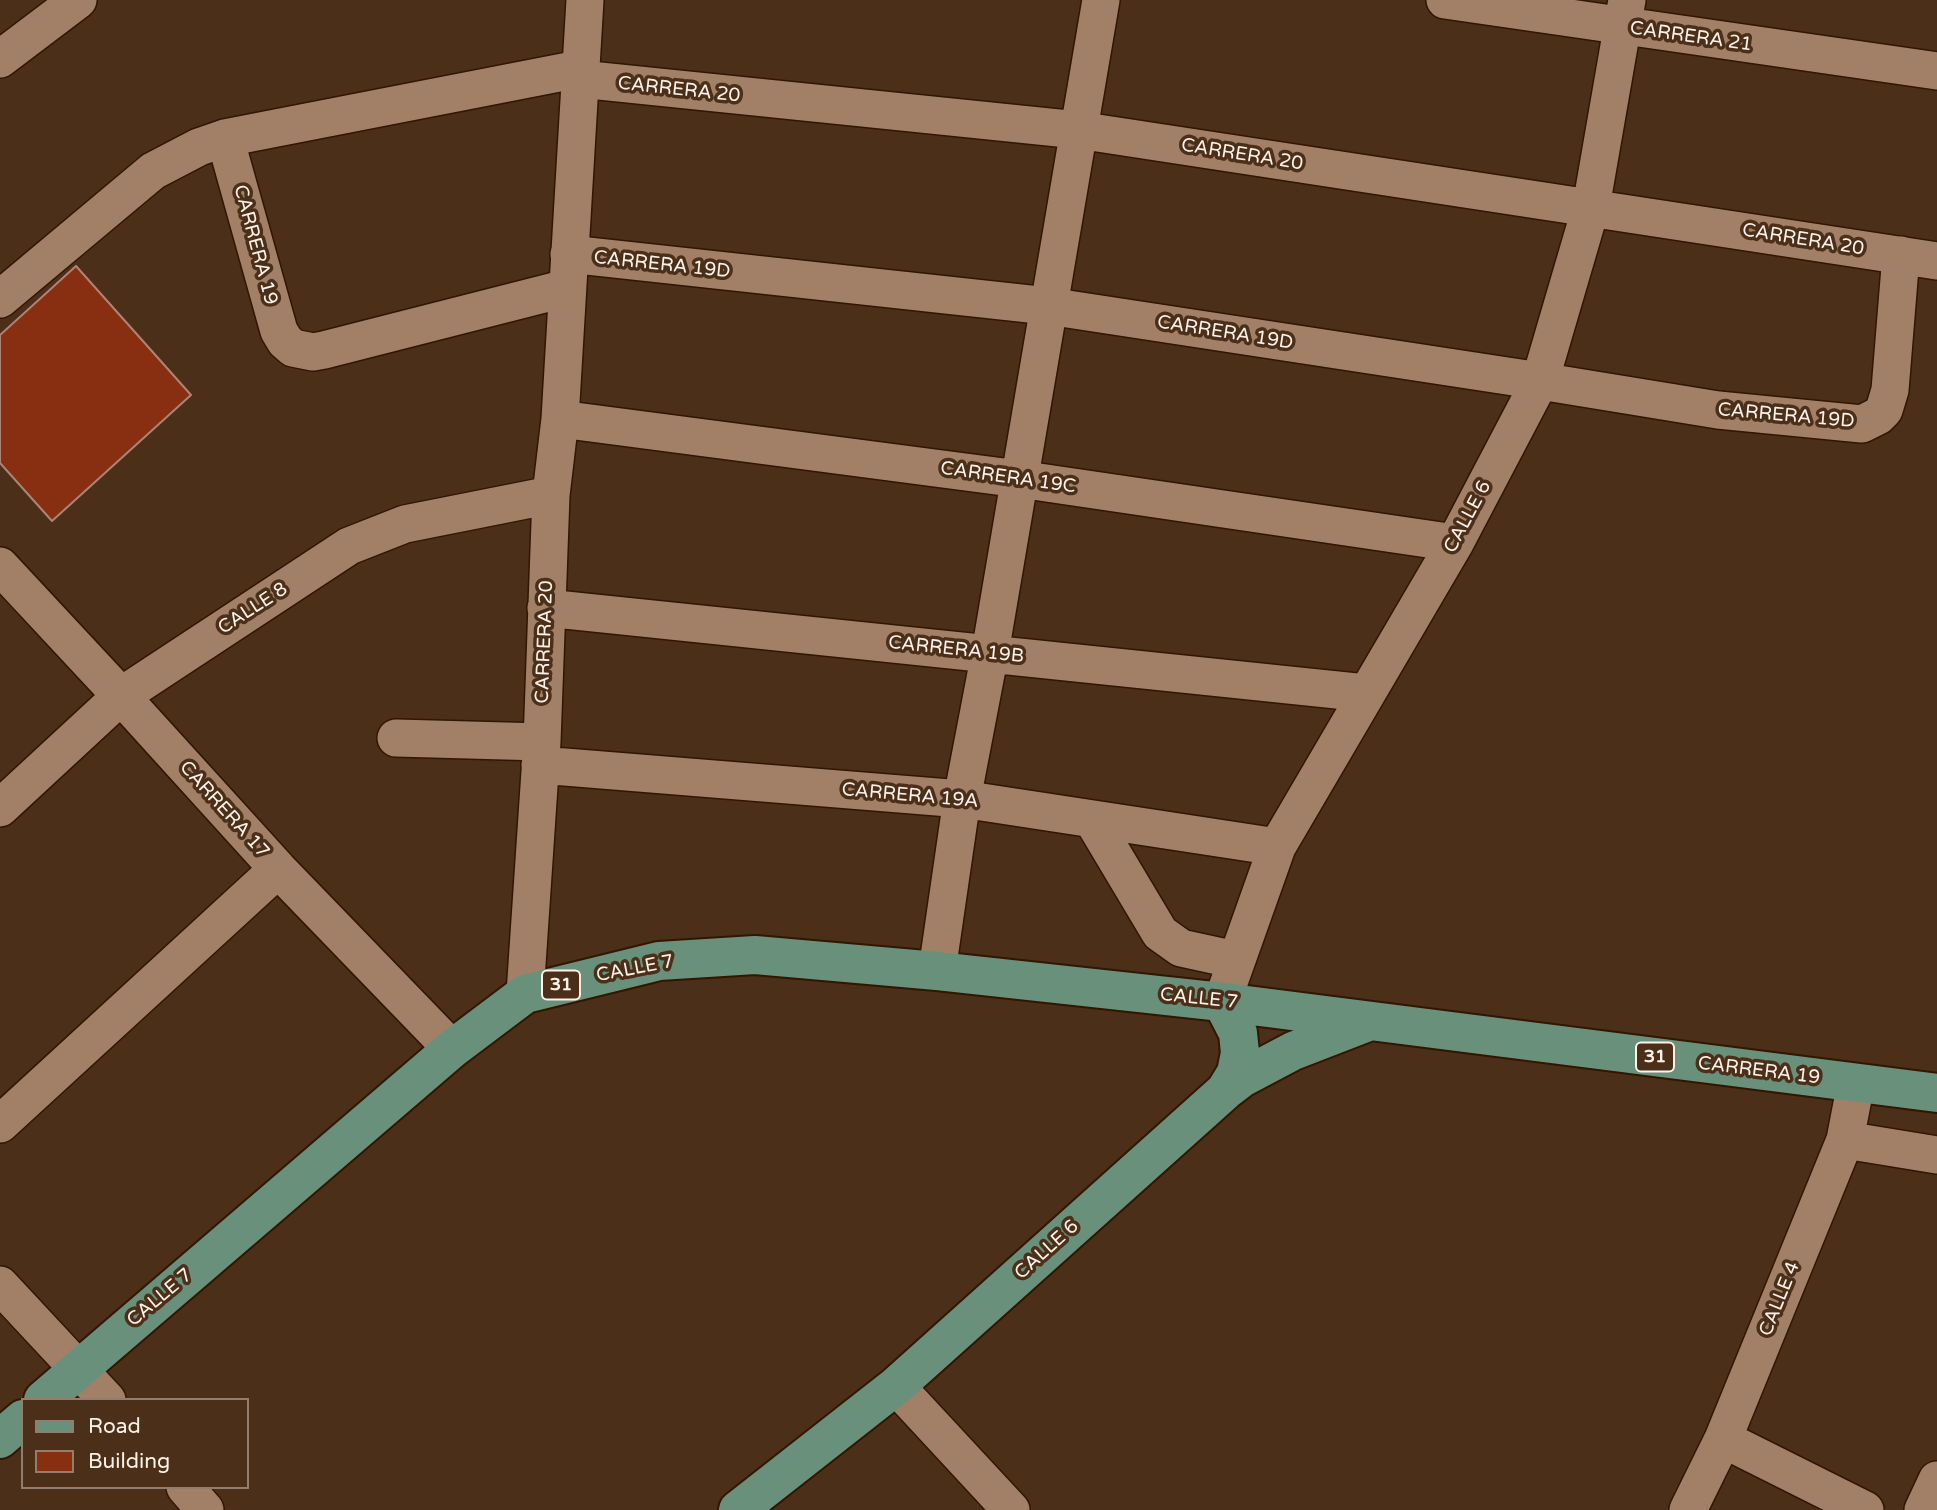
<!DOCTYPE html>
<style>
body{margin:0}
#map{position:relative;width:1937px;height:1510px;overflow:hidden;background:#4c2f18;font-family:"Varela Round",sans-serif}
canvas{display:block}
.legend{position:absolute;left:21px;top:1398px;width:228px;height:91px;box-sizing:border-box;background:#4c2f18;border:2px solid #937d6c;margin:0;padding:9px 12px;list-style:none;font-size:21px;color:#fdf1e9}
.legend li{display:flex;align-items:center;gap:14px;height:35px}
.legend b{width:35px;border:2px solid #937d6c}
</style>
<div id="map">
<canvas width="1937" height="1510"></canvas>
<ul class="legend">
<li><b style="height:9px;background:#69907b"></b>Road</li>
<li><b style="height:19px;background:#882f12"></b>Building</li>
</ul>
</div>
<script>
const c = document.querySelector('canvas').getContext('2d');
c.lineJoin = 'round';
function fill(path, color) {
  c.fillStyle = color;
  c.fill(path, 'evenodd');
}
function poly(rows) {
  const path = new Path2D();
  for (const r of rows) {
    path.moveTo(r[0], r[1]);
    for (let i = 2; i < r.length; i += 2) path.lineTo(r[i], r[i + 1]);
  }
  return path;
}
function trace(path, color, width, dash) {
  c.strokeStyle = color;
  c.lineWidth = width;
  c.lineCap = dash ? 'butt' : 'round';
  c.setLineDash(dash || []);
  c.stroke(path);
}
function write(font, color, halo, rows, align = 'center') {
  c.font = font + ' "Varela Round",sans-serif';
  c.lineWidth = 7;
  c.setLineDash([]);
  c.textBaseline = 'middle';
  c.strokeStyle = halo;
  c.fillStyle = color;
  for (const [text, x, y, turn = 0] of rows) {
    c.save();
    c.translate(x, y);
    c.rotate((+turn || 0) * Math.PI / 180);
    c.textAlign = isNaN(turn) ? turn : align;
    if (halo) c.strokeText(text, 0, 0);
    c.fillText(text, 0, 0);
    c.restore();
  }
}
const building = poly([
 [76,266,191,395,52,521,0,463,0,335,76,266]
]);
fill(building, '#882f12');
trace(building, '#ae8478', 2);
const minor = poly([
 [1445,0,1937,71],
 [0,59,78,0],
 [580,79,1078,130,1937,261],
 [225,138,279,331,285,341,293,348,313,352,324,350,567,288],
 [569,254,1048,306,1540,381,1718,410,1862,424,1878,416,1884,410,1890,390,1901,255],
 [0,299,153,171,199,147,225,138,579,69],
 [560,419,1019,479,1455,543],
 [0,566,121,696,278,869,452,1049],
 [546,608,1366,693],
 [396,738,542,742],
 [540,765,962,799,1277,847],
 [0,808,121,696,349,546,405,524,551,495],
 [1092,819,1160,933,1181,948,1236,960],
 [937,971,962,799,990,653,1101,0],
 [525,994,542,742,551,495,560,419,585,0],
 [1222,1002,1277,847,1455,543,1540,381,1591,207,1627,0],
 [0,1124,278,869],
 [1845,1140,1937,1155],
 [0,1285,107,1400],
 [896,1386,1011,1510],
 [1723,1439,1865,1510],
 [185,1487,205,1510],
 [1688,1510,1723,1439,1845,1140,1856,1083],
 [1923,1510,1937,1480]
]);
const primary = poly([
 [1222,1002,1238,1033,1240,1053,1236,1073,1225,1091],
 [43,1400,452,1049,525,994,659,961,755,955,937,971,1222,1002,1937,1093],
 [0,1439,23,1419],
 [738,1510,896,1386,1225,1091,1242,1078,1293,1051,1368,1022]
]);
trace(minor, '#311601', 40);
trace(primary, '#311601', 42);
trace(minor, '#a28067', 37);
trace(primary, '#69907b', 38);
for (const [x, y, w] of [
 [561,985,38],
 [1655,1057,38]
]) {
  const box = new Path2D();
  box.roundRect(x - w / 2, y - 14.5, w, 29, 5);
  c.fillStyle = '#4c2f18';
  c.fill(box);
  trace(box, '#fdf1e9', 2);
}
write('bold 18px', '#fdf1e9', null, [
 ["31",561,985],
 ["31",1655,1057]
]);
write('19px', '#fdf1e9', '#4c2f18', [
 ["CARRERA 21",1691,37,8],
 ["CARRERA 20",679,90,6],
 ["CARRERA 20",1242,155,9],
 ["CARRERA 20",1803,240,9],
 ["CARRERA 19",255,245,75],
 ["CARRERA 19D",662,265,6],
 ["CARRERA 19D",1225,333,9],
 ["CARRERA 19D",1786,416,5],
 ["CARRERA 19C",1008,478,8],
 ["CALLE 6",1468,517,-62],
 ["CALLE 8",253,609,-33],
 ["CARRERA 20",545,642,-88],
 ["CARRERA 19B",956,650,6],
 ["CARRERA 19A",910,796,5],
 ["CARRERA 17",224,810,48],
 ["CALLE 7",635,969,-11],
 ["CALLE 7",1199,999,6],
 ["CARRERA 19",1759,1071,7],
 ["CALLE 6",1047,1250,-42],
 ["CALLE 7",160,1298,-40],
 ["CALLE 4",1780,1299,-68]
]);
</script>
